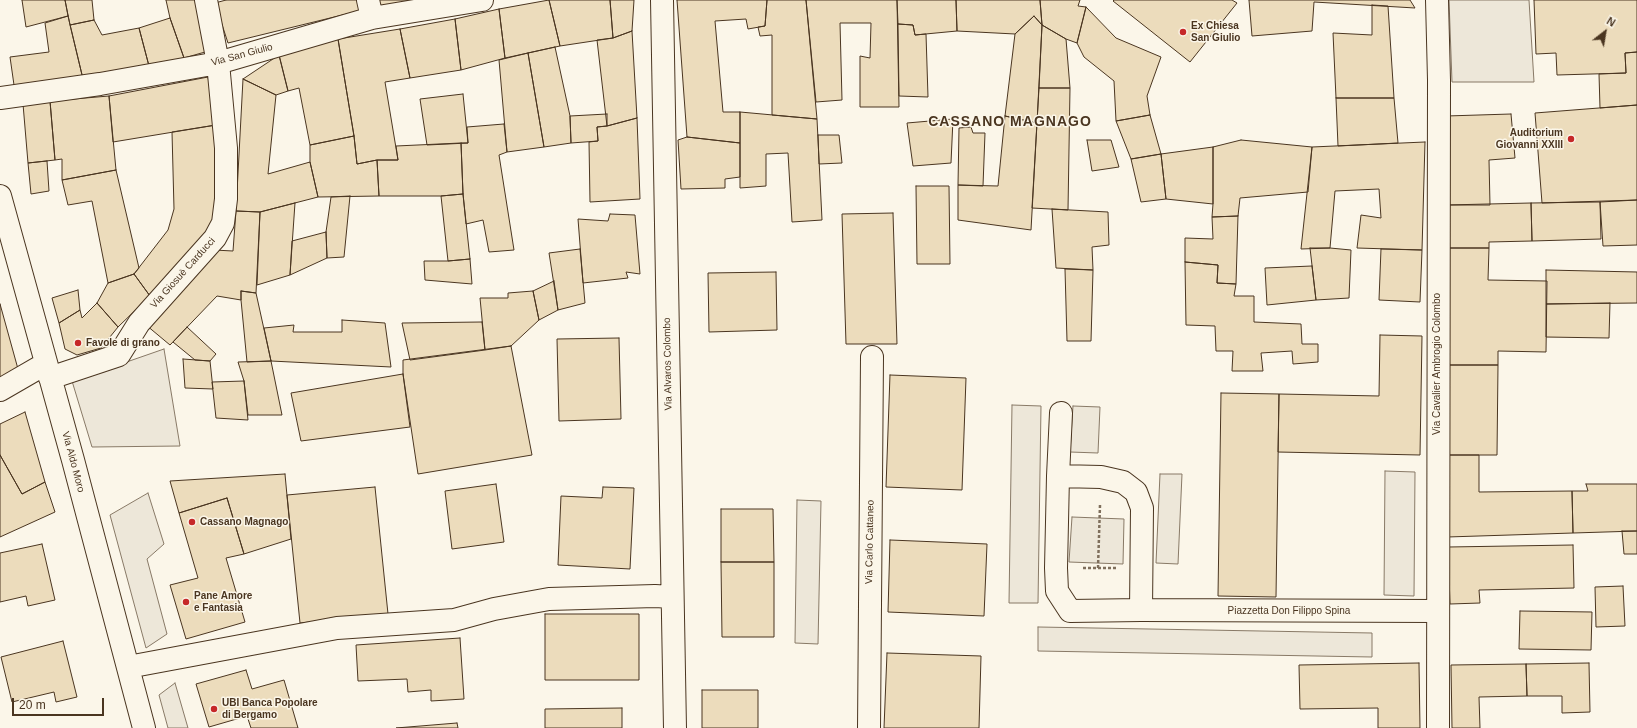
<!DOCTYPE html>
<meta charset="utf-8">
<style>
body{margin:0}
#map{position:relative;width:1637px;height:728px;overflow:hidden;background:#fbf6e9;font-family:Arial,sans-serif}
canvas{display:block}
.north{position:absolute;left:1585px;top:12px;width:40px;height:40px;-webkit-text-stroke:3px #fbf6e9;paint-order:stroke;rotate:31deg;font-size:11px;font-weight:700;line-height:16px;text-align:center;color:#4a3520}
.north::after{content:'';display:block;margin:auto;width:14px;height:18px;background:#4a3520;clip-path:polygon(50% 0,100% 100%,50% 72%,0 100%)}
.scale{position:absolute;left:12px;top:698px;width:92px;height:18px;box-sizing:border-box;border:2px solid #4a3520;border-top:0;padding-left:5px;font-size:12px;line-height:14px;white-space:nowrap;color:#4a3520;-webkit-text-stroke:3px #fbf6e9;paint-order:stroke}
</style>
<div id="map">
<canvas width="1637" height="728"></canvas>
<div class="north">N</div>
<div class="scale">20 m</div>
</div>
<script>
const c = document.querySelector('canvas').getContext('2d');
c.lineJoin = 'round';
function fill(path, color) {
  c.fillStyle = color;
  c.fill(path, 'evenodd');
}
function poly(rows) {
  const path = new Path2D();
  for (const r of rows) {
    path.moveTo(r[0], r[1]);
    for (let i = 2; i < r.length; i += 2) path.lineTo(r[i], r[i + 1]);
  }
  return path;
}
function trace(path, color, width, dash) {
  c.strokeStyle = color;
  c.lineWidth = width;
  c.lineCap = dash ? 'butt' : 'round';
  c.setLineDash(dash || []);
  c.stroke(path);
}
function write(font, color, halo, rows, align = 'center') {
  c.font = font + ' Arial,sans-serif';
  c.lineWidth = 3;
  c.setLineDash([]);
  c.textBaseline = 'middle';
  c.strokeStyle = halo;
  c.fillStyle = color;
  for (const [text, x, y, turn = 0] of rows) {
    c.save();
    c.translate(x, y);
    c.rotate((+turn || 0) * Math.PI / 180);
    c.textAlign = isNaN(turn) ? turn : align;
    if (halo) c.strokeText(text, 0, 0);
    c.fillText(text, 0, 0);
    c.restore();
  }
}
const parking = poly([
 [1449,0,1529,0,1534,82,1452,82,1449,0],
 [164,349,180,446,92,447,72,381,164,349],
 [1012,405,1041,406,1038,603,1009,603,1012,405],
 [1073,406,1100,407,1098,453,1070,452,1073,406],
 [1385,471,1415,472,1414,596,1384,595,1385,471],
 [1160,474,1182,474,1178,564,1156,563,1160,474],
 [148,493,164,544,147,559,167,634,146,648,110,515,148,493],
 [797,500,821,501,818,644,795,643,797,500],
 [1072,517,1124,519,1123,564,1069,562,1072,517],
 [1038,627,1372,633,1372,657,1038,651,1038,627],
 [175,683,188,728,168,728,159,695,175,683]
]);
fill(parking, '#ede7d9');
trace(parking, '#887966', 1);
const building = poly([
 [22,0,65,0,68,16,26,27,22,0],
 [65,0,92,0,94,20,70,25,65,0],
 [166,0,199,0,212,50,184,58,170,18,166,0],
 [226,0,365,0,367,9,228,43,215,3,226,0],
 [374,0,412,0,376,8,374,0],
 [549,0,560,46,505,58,499,9,549,0],
 [549,0,610,0,613,38,560,46,549,0],
 [610,0,634,0,632,31,613,38,610,0],
 [677,0,767,0,765,26,748,29,746,19,715,21,723,112,740,112,740,143,687,137,677,0],
 [767,0,806,0,817,119,772,115,772,35,760,36,758,27,765,26,767,0],
 [806,0,897,0,899,107,860,107,860,56,870,58,871,23,840,23,842,100,816,102,806,0],
 [897,0,956,0,957,31,915,35,913,25,898,24,897,0],
 [956,0,1040,0,1042,25,1034,16,1015,34,957,31,956,0],
 [1040,0,1080,0,1078,6,1086,7,1077,43,1066,39,1042,25,1040,0],
 [1114,0,1232,0,1237,3,1190,62,1113,1,1114,0],
 [1249,0,1410,0,1415,8,1314,2,1312,31,1252,36,1249,0],
 [1534,0,1637,0,1637,52,1625,53,1626,73,1557,75,1556,53,1536,54,1534,0],
 [1372,5,1388,6,1394,98,1336,98,1333,33,1372,35,1372,5],
 [1086,7,1116,38,1161,57,1147,96,1150,115,1116,121,1114,81,1084,57,1077,43,1086,7],
 [499,9,505,58,461,70,455,19,499,9],
 [68,16,83,79,14,85,10,57,49,52,45,23,68,16],
 [1034,16,1042,25,1037,123,1005,116,1015,34,1034,16],
 [170,18,184,58,149,66,139,28,170,18],
 [455,19,461,70,410,78,400,29,455,19],
 [94,20,102,35,139,28,149,66,83,79,70,25,94,20],
 [898,24,913,25,915,35,926,34,928,97,899,96,898,24],
 [1042,25,1066,39,1070,88,1039,88,1042,25],
 [400,29,410,78,385,82,398,160,377,160,357,164,354,136,338,39,400,29],
 [632,31,637,118,607,126,597,40,613,38,632,31],
 [338,39,354,136,310,145,299,88,288,91,279,55,338,39],
 [555,47,570,116,571,143,544,147,528,53,555,47],
 [1637,52,1637,105,1600,108,1599,74,1626,73,1625,53,1637,52],
 [528,53,544,147,507,152,499,60,528,53],
 [279,55,288,91,276,95,243,79,279,55],
 [208,77,216,125,113,142,109,96,208,77],
 [243,79,276,95,268,174,310,162,318,197,260,212,236,211,243,79],
 [1039,88,1070,88,1068,210,1032,208,1039,88],
 [463,94,468,143,427,145,420,99,463,94],
 [109,96,116,170,62,180,62,159,55,160,50,101,109,96],
 [1336,98,1394,98,1398,143,1338,146,1336,98],
 [50,101,55,160,28,163,23,104,50,101],
 [1637,105,1637,200,1542,203,1535,113,1637,105],
 [740,112,817,119,822,220,792,222,788,153,766,154,766,186,740,188,740,112],
 [607,114,607,126,597,127,598,141,571,143,570,116,607,114],
 [1511,114,1515,158,1489,160,1490,205,1446,205,1446,116,1511,114],
 [1150,115,1161,154,1131,159,1116,121,1150,115],
 [1005,116,1037,123,1031,230,958,220,958,185,998,186,1005,116],
 [637,118,640,199,590,202,589,142,598,141,597,127,607,126,637,118],
 [953,119,951,163,913,166,907,123,953,119],
 [504,124,507,152,499,155,514,250,489,252,483,220,466,224,463,194,461,143,468,143,467,127,504,124],
 [216,125,218,199,211,230,150,296,134,274,168,230,174,209,172,132,216,125],
 [971,127,973,133,985,133,983,186,958,185,959,128,971,127],
 [818,135,839,135,842,163,819,164,818,135],
 [354,136,357,164,377,160,379,196,318,197,310,162,310,145,354,136],
 [687,137,740,143,740,177,725,179,725,188,681,189,678,140,687,137],
 [1087,140,1111,140,1119,167,1092,171,1087,140],
 [1241,140,1312,147,1308,192,1240,198,1238,216,1212,217,1213,204,1213,147,1241,140],
 [1425,142,1422,250,1357,248,1361,215,1381,218,1379,189,1335,191,1330,248,1301,249,1312,147,1425,142],
 [461,143,463,194,441,196,379,196,377,160,398,160,396,146,461,143],
 [1213,147,1213,204,1166,199,1161,154,1213,147],
 [1161,154,1166,199,1141,202,1131,159,1161,154],
 [47,161,49,191,31,194,28,163,47,161],
 [116,170,139,268,134,274,108,283,92,201,68,205,62,180,116,170],
 [916,186,949,186,950,264,917,264,916,186],
 [463,194,470,259,448,261,441,196,463,194],
 [350,196,344,257,327,258,326,232,331,197,350,196],
 [1637,200,1637,245,1603,246,1600,202,1637,200],
 [1600,202,1601,239,1532,241,1531,203,1600,202],
 [295,203,290,275,257,285,260,212,295,203],
 [1531,203,1532,241,1489,242,1489,248,1446,248,1446,205,1531,203],
 [1052,209,1108,212,1109,245,1092,247,1093,270,1056,268,1052,209],
 [236,211,260,212,256,293,241,291,241,300,217,296,170,345,146,325,214,250,233,251,236,211],
 [893,213,897,344,846,344,842,214,893,213],
 [610,214,635,215,640,274,626,272,628,278,583,283,578,219,608,221,610,214],
 [1238,216,1236,284,1217,283,1218,265,1185,262,1185,238,1213,239,1212,217,1238,216],
 [326,232,327,258,290,275,292,241,326,232],
 [1310,248,1330,248,1351,250,1349,298,1316,300,1310,248],
 [1446,248,1489,248,1488,280,1547,281,1546,352,1498,351,1498,365,1446,365,1446,248],
 [580,249,585,303,558,310,549,253,580,249],
 [1381,249,1422,250,1420,302,1379,300,1381,249],
 [470,259,472,284,425,280,424,261,448,261,470,259],
 [1185,262,1218,265,1217,283,1236,284,1234,296,1254,296,1254,322,1301,324,1302,344,1318,344,1318,362,1293,364,1292,351,1261,353,1263,371,1232,371,1233,351,1216,351,1215,326,1186,325,1185,262],
 [1312,266,1316,300,1267,305,1265,268,1312,266],
 [1065,269,1093,270,1091,341,1067,341,1065,269],
 [1546,270,1637,272,1637,303,1546,304,1546,270],
 [776,272,777,330,709,332,708,273,776,272],
 [134,274,150,296,118,327,97,303,108,283,134,274],
 [554,281,558,310,539,320,533,291,554,281],
 [78,290,80,310,59,323,52,298,78,290],
 [241,291,256,293,271,361,247,362,241,300,241,291],
 [533,291,539,320,511,346,485,350,480,298,508,298,508,293,533,291],
 [97,303,118,327,101,348,77,355,65,349,59,323,80,310,82,318,97,303],
 [1610,303,1609,338,1546,337,1546,304,1610,303],
 [0,304,18,369,0,379,0,304],
 [342,320,385,323,391,367,271,361,264,328,294,325,293,332,342,332,342,320],
 [482,322,485,350,410,360,402,323,482,322],
 [187,327,216,354,210,361,195,360,173,342,187,327],
 [1380,335,1422,336,1420,455,1278,452,1279,394,1379,396,1380,335],
 [619,338,621,419,559,421,557,339,619,338],
 [511,346,532,455,418,474,403,374,403,360,511,346],
 [183,359,210,361,213,389,185,388,183,359],
 [271,361,282,415,248,415,244,381,238,362,271,361],
 [1446,365,1498,365,1497,455,1446,455,1446,365],
 [403,374,410,427,301,441,291,393,403,374],
 [890,375,966,378,962,490,886,487,890,375],
 [244,381,248,420,216,418,212,382,244,381],
 [1221,393,1279,394,1276,597,1218,596,1221,393],
 [25,412,45,482,22,494,0,455,0,424,25,412],
 [0,455,22,494,45,482,55,512,0,537,0,455],
 [1446,455,1479,455,1479,492,1572,491,1573,533,1447,537,1446,455],
 [285,474,291,539,244,554,227,498,179,513,170,481,285,474],
 [496,484,504,542,452,549,445,491,496,484],
 [1586,484,1637,484,1637,531,1573,533,1572,491,1588,491,1586,484],
 [375,487,388,614,300,623,287,495,375,487],
 [603,487,634,488,630,569,558,565,561,496,602,498,603,487],
 [227,498,244,554,226,558,245,622,186,639,170,585,198,578,179,513,227,498],
 [721,509,773,509,774,562,721,562,721,509],
 [1622,531,1637,531,1637,554,1624,554,1622,531],
 [890,540,987,544,984,616,888,612,890,540],
 [42,544,55,600,28,606,26,596,0,602,0,553,42,544],
 [1573,545,1574,588,1479,590,1480,603,1450,604,1448,547,1573,545],
 [721,562,774,562,774,637,722,637,721,562],
 [1623,586,1625,626,1596,627,1595,587,1623,586],
 [1520,611,1592,612,1591,650,1519,649,1520,611],
 [545,614,639,614,639,680,545,680,545,614],
 [460,638,464,699,431,701,431,690,408,692,407,679,358,681,356,645,460,638],
 [63,641,77,697,56,702,54,692,12,702,1,657,63,641],
 [887,653,981,656,979,728,884,728,887,653],
 [1419,663,1420,728,1378,728,1378,708,1300,709,1299,665,1419,663],
 [1589,663,1590,712,1562,713,1562,696,1527,696,1526,664,1589,663],
 [1526,664,1527,696,1479,697,1480,728,1452,728,1451,665,1526,664],
 [246,670,252,689,284,680,298,728,251,728,247,716,209,727,196,684,246,670],
 [702,690,758,690,758,728,702,728,702,690],
 [622,708,622,728,545,728,545,709,622,708],
 [457,723,458,728,396,728,457,723]
]);
fill(building, '#ecdcbc');
trace(building, '#4a3520', 1);
const minor = poly([
 [368,0,372,18],
 [662,0,675,728],
 [1437,0,1439,80,1438,728],
 [0,98,100,84,218,63,372,18,482,0],
 [0,196,73,460,144,728],
 [50,378,119,355,139,323,215,238,223,223,226,199,226,148,218,63,206,0],
 [0,390,45,364],
 [1061,413,1058,476,1056,568,1057,591,1070,611,1141,610,1437,611],
 [1058,476,1101,477,1123,482,1136,492,1142,508,1141,610],
 [128,667,337,628,454,620,494,609,549,599,655,596,672,597],
 [869,728,872,357]
]);
trace(minor, '#4a3520', 24);
trace(poly([
 [1083,568,1116,568],
 [1098,568,1100,505]
]), '#7f6f5c', 2.5, [3, 2]);
trace(minor, '#fbf6e9', 22);
for (const [x, y, r, color] of [
 [1183,32,4,"#c62828"],
 [1571,139,4,"#c62828"],
 [78,343,4,"#c62828"],
 [192,522,4,"#c62828"],
 [186,602,4,"#c62828"],
 [214,709,4,"#c62828"]
]) {
  const dot = new Path2D();
  dot.arc(x, y, r, 0, 2 * Math.PI);
  c.fillStyle = color;
  c.fill(dot);
  trace(dot, '#fbf6e9', 1.5);
}
write('bold 10px', '#4a3520', '#fbf6e9', [
 ["Ex Chiesa",1191,26],
 ["San Giulio",1191,38],
 ["Auditorium",1563,133,"right"],
 ["Giovanni XXIII",1563,145,"right"],
 ["Favole di grano",86,343],
 ["Cassano Magnago",200,522],
 ["Pane Amore",194,596],
 ["e Fantasia",194,608],
 ["UBI Banca Popolare",222,703],
 ["di Bergamo",222,715]
], 'left');
write('10px', '#4a3520', '#fbf6e9', [
 ["Via San Giulio",242,55,-15],
 ["Via Giosuè Carducci",183,273,-48],
 ["Via Alvaros Colombo",668,364,-91],
 ["Via Cavalier Ambrogio Colombo",1437,364,-90],
 ["Via Aldo Moro",73,462,75],
 ["Via Carlo Cattaneo",870,542,-89],
 ["Piazzetta Don Filippo Spina",1289,611]
]);
c.letterSpacing = '1px';
write('bold 14px', '#4a3520', '#fbf6e9', [
 ["CASSANO MAGNAGO",1010,122]
]);
c.letterSpacing = '0px';
</script>
